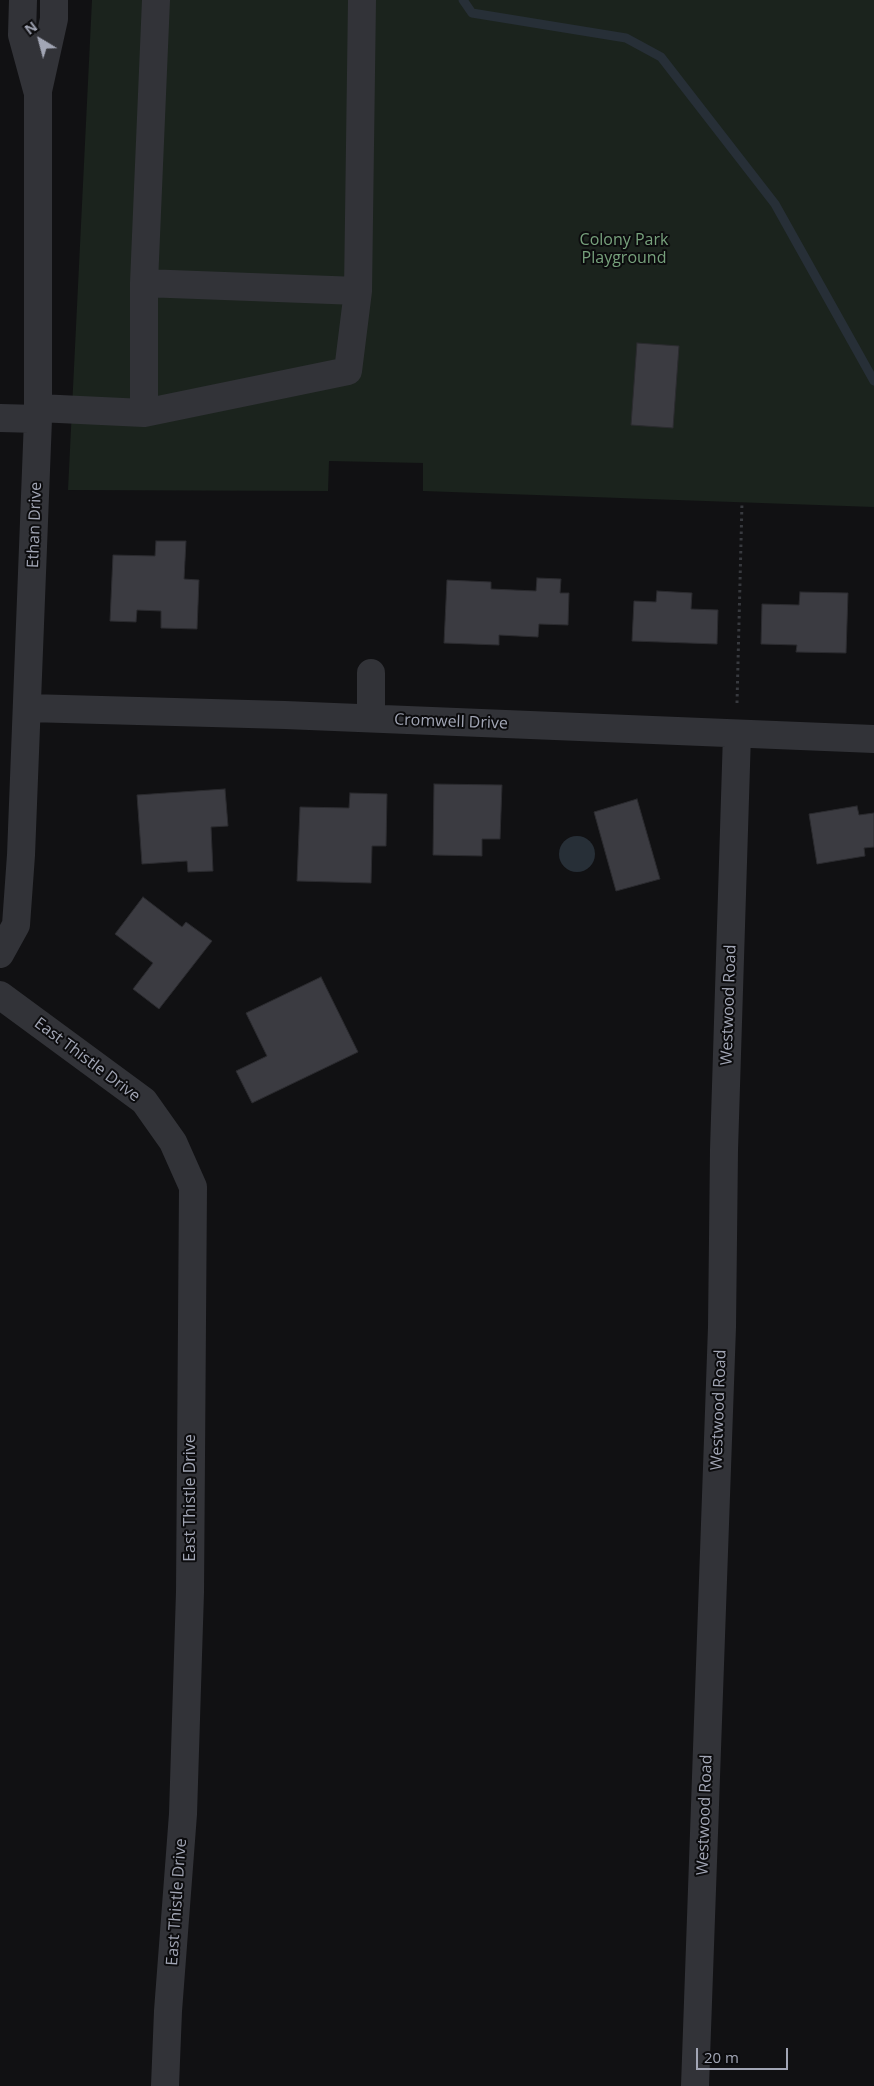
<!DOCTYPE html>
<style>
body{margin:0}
#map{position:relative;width:874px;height:2086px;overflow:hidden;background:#111113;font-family:"Open Sans",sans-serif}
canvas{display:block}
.north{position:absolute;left:15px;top:15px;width:50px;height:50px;-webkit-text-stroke:4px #0c0c0e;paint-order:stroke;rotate:323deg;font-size:14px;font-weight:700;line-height:20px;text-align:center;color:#a2a6b5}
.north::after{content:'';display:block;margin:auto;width:18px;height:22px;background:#a2a6b5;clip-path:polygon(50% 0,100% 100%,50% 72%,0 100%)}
.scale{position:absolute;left:696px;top:2048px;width:92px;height:22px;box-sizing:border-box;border:2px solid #a2a6b5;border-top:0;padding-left:6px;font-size:15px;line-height:18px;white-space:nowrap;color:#a2a6b5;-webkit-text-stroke:4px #0c0c0e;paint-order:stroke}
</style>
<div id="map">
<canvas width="874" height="2086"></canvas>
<div class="north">N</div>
<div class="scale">20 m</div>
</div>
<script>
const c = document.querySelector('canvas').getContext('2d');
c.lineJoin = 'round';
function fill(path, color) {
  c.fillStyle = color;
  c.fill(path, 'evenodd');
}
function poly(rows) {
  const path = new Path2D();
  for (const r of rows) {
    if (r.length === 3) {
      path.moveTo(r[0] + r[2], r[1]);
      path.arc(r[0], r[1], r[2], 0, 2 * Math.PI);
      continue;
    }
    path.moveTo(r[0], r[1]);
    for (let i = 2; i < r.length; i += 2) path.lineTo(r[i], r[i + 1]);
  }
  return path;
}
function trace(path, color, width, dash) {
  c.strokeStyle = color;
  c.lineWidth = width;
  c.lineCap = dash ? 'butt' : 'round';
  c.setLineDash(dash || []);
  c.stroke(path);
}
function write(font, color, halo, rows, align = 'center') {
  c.font = font + ' "Open Sans",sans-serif';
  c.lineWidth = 4;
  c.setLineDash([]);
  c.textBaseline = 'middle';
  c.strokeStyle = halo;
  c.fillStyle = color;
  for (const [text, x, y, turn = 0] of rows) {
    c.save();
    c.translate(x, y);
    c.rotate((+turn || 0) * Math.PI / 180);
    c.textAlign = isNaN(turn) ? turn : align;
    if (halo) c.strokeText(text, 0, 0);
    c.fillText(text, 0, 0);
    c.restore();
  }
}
fill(poly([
 [92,0,874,0,874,507,423,491,423,463,329,461,328,491,68,490]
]), '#1b231d');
fill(poly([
 [577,854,18]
]), '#272f37');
trace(poly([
 [463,0,472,13,626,38,661,57,775,204,874,381]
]), '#272f37', 9);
const building = poly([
 [637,343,679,346,673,428,631,425,637,343],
 [156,541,186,541,184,579,199,580,197,629,161,628,161,611,137,610,136,622,110,621,113,555,155,556,156,541],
 [537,578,561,579,560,593,569,593,568,625,539,624,538,637,499,635,499,645,444,643,447,580,491,582,491,589,536,591,537,578],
 [657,591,692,593,691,609,718,610,717,644,632,641,634,601,656,602,657,591],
 [800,592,848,593,846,653,796,652,797,645,761,644,762,604,799,605,800,592],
 [434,784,502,785,500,839,482,839,482,856,433,855,434,784],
 [225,789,228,826,211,827,213,871,188,872,187,861,142,864,137,795,225,789],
 [350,793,387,794,386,846,372,846,371,883,297,881,300,807,349,808,350,793],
 [637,799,660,879,616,891,594,812,637,799],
 [857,806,859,815,874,813,874,847,864,848,865,856,817,864,809,814,857,806],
 [143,897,182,927,186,922,212,941,159,1009,133,989,153,963,115,934,143,897],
 [321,977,358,1052,252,1103,236,1071,267,1056,246,1013,321,977]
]);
fill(building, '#3b3b41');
trace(building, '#2b2b2f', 1);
trace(poly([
 [737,703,742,502]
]), '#383a3f', 3, [2.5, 4]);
trace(poly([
 [23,0,22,35,37,90],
 [144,283,358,291],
 [38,408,144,413,348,371,358,291,362,0],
 [144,413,144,283,156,0],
 [0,418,38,419],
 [28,708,285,715,874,739],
 [371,718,371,673],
 [0,954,16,925,21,855,38,419,38,91,54,19,54,0],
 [0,995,144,1101,173,1142,193,1187,190,1592,183,1814,168,2011,165,2086],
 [695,2086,722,1327,724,1150,737,734]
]), '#323338', 28);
write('16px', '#77a17c', '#0c0c0e', [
 ["Colony Park",624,240],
 ["Playground",624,258]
]);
write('16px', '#a2a6b5', '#0c0c0e', [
 ["Ethan Drive",35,525,-88],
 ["Cromwell Drive",451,722,2],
 ["Westwood Road",729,1005,-88],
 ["East Thistle Drive",87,1060,37],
 ["Westwood Road",719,1410,-88],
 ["East Thistle Drive",190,1498,-90],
 ["Westwood Road",705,1815,-88],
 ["East Thistle Drive",177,1902,-86]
]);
</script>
